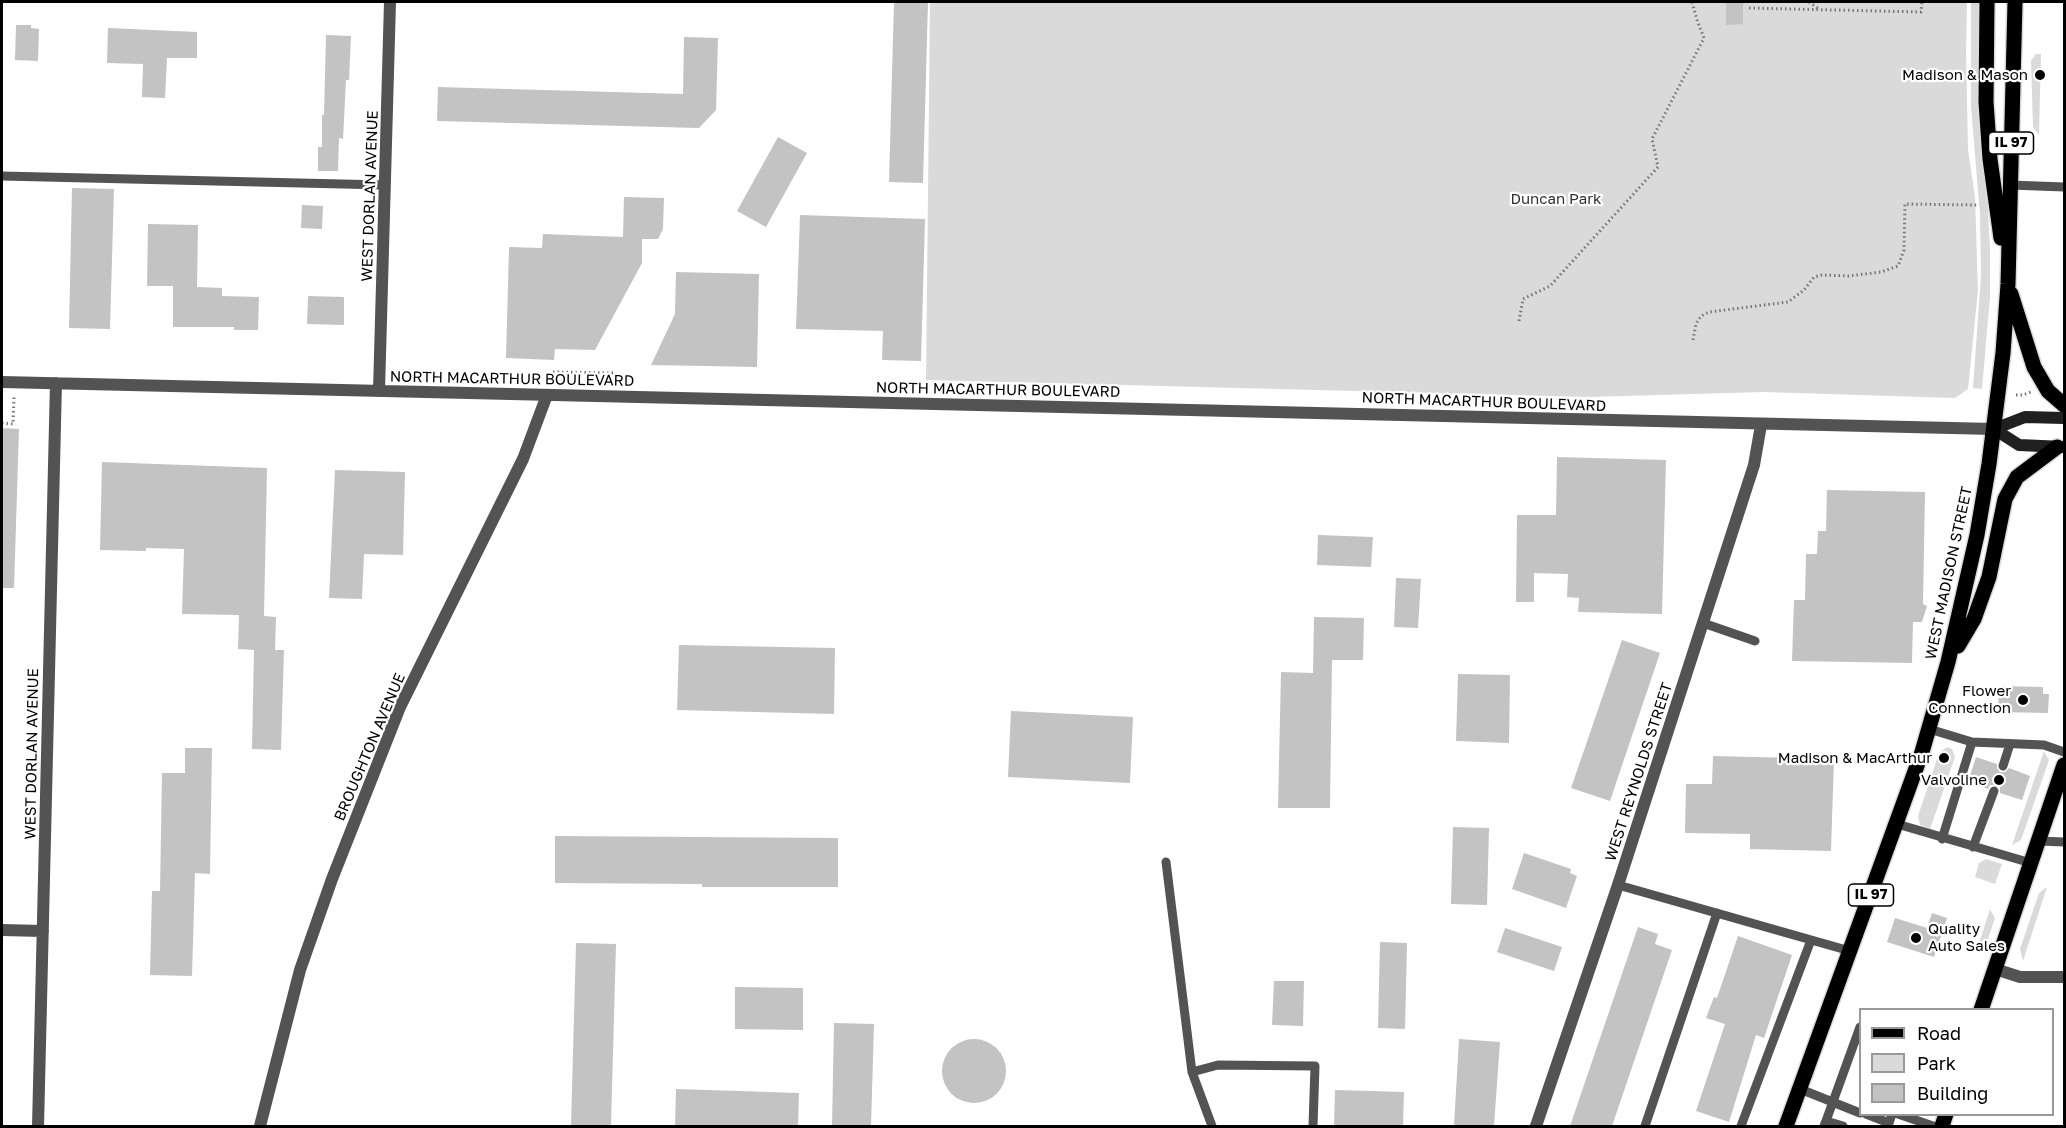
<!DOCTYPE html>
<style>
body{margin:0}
#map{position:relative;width:2066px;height:1128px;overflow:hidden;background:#fff;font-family:"Golos Text",sans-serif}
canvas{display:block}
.frame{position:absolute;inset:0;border:3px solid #000;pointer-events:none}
.legend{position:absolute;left:1859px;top:1008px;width:195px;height:108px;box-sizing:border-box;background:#fff;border:2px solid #999;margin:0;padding:8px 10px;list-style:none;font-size:18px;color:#000}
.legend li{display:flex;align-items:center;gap:12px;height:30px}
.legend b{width:30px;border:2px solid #999}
</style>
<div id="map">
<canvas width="2066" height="1128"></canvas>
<div class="frame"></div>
<ul class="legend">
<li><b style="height:8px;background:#000"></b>Road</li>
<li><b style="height:16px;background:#dadada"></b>Park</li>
<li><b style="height:16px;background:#c3c3c3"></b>Building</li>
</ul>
</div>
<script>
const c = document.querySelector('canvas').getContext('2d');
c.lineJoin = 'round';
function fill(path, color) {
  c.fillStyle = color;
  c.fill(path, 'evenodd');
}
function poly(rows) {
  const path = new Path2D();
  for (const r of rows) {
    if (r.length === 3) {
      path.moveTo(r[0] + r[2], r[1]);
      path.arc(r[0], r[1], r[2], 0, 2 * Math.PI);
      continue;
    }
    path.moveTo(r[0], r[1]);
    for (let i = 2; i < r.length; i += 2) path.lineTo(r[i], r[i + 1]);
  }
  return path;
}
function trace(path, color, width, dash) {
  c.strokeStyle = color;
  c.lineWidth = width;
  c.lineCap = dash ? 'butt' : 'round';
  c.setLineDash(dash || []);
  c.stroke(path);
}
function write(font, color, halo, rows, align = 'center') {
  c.font = font + ' "Golos Text",sans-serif';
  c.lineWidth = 4.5;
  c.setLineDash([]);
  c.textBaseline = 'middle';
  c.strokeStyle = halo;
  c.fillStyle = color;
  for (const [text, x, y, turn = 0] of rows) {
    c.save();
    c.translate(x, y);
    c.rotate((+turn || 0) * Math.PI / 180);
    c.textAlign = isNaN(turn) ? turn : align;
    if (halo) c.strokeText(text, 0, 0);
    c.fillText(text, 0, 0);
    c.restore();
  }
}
fill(poly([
 [930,2,1967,2,1966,51,1968,150,1975,197,1978,290,1968,389,1955,398,1763,392,1589,397,926,380],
 [1971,2,1980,2,1986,177,1990,248,1990,297,1982,389,1973,388,1981,276,1980,215,1971,107],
 [2036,54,2041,54,2039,135,2033,127,2031,61],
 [1947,747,1952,749,1955,757,1930,829,1920,825,1918,816,1939,753],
 [2044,751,2049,760,2021,840,2012,845],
 [1986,859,2002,864,1995,884,1975,877,1979,863],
 [2047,887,2023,961,2020,949,2039,893],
 [1990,909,1995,918,1986,945,1977,950]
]), '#dadada');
fill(poly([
 [894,2,928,2,923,183,889,182],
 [1726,2,1743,2,1743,24,1726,25],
 [16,25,31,25,31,28,39,29,38,61,15,60],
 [108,28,197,32,197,58,167,58,165,98,142,97,143,64,107,63],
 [326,35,351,36,349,80,346,80,343,139,339,138,338,171,318,171,318,147,322,147,322,115,324,115],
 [684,37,718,38,716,110,699,128,437,121,438,87,683,94],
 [778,137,807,153,766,227,737,211],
 [72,188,114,189,110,329,69,328],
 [624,197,664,198,663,229,658,239,642,239,642,263,595,350,555,349,554,360,506,358,509,247,542,248,543,234,623,237],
 [302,205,323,206,322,229,301,228],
 [800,215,925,219,921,361,882,360,883,331,796,329],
 [148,224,198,225,197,287,222,288,222,296,259,297,258,330,234,330,234,327,173,327,173,286,147,286],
 [676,272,759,274,757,367,651,365,675,314],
 [308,296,344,297,344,325,307,324],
 [2,428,19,429,14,588,2,588],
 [1557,457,1666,460,1662,614,1578,612,1579,598,1567,597,1568,574,1534,573,1534,602,1516,602,1517,515,1556,515],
 [102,462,267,468,264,616,276,617,275,650,284,650,281,750,252,749,254,650,238,649,239,615,182,614,184,549,146,548,146,551,100,550],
 [335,470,405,472,403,555,364,554,362,599,329,598],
 [1827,490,1925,492,1923,604,1927,606,1922,622,1913,622,1912,663,1792,661,1794,600,1805,600,1806,554,1817,554,1818,531,1826,531],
 [1318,535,1373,537,1371,567,1317,565],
 [1396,578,1421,579,1418,628,1394,627],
 [1314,617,1364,618,1363,660,1332,660,1330,808,1278,808,1281,672,1313,673],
 [1622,640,1660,653,1610,801,1571,788],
 [679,645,835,648,834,714,677,710],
 [1458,674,1510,675,1509,743,1456,741],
 [1999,686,2043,687,2043,694,2049,694,2048,713,1998,712],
 [1011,711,1133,717,1130,783,1008,777],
 [185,748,212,748,210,874,195,873,192,976,150,975,152,891,160,891,162,773,185,773],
 [1713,756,1834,759,1831,851,1750,849,1750,834,1685,833,1686,784,1712,784],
 [1976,757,1997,764,1997,768,2000,772,2005,772,2009,768,2030,776,2022,800,2000,793,2000,787,1996,785,1990,785,1988,789,1968,782],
 [1453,827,1489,828,1487,905,1451,904],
 [555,836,838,838,838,887,702,887,702,884,555,883],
 [1524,853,1571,869,1570,873,1577,876,1566,908,1512,889],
 [1932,913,1947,918,1934,957,1887,942,1895,918,1927,928],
 [1638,927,1658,934,1655,944,1672,950,1612,1126,1570,1126],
 [1505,928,1562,947,1554,971,1497,952],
 [1738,936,1792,955,1764,1038,1756,1035,1729,1122,1696,1111,1725,1024,1706,1018,1714,997,1717,998],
 [1380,942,1407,943,1405,1029,1378,1028],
 [576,943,616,944,611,1126,571,1126],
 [1274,981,1304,981,1303,1026,1272,1025],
 [735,987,803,988,803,1030,735,1029],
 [834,1023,874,1024,871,1126,832,1126],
 [1459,1039,1500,1042,1494,1126,1454,1126],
 [974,1071,32],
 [676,1089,799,1093,798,1126,675,1126],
 [1335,1090,1404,1092,1403,1126,1334,1126]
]), '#c3c3c3');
const primary = poly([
 [1987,2,1986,102,1990,159,2001,238],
 [2011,294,2034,367,2048,391,2064,405],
 [1958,646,1974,619,1989,577,2005,499,2017,477,2057,447],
 [1981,1010,2064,765],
 [1786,1126,1922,752,1948,662,1977,535,1989,464,2003,353,2008,284,2015,2],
 [1942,1126,1946,1114]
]);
trace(primary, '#dbdbdb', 18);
trace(poly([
 [1809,2,1819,9],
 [1749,8,1921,12,1922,2],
 [1519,321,1523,299,1550,286,1658,167,1652,139,1704,38,1697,20,1692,2],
 [1693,340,1696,324,1701,316,1709,312,1788,302,1804,290,1814,277,1822,275,1849,276,1881,272,1898,266,1904,250,1905,204,1977,205],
 [553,372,614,373],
 [2016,395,2023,395,2031,392],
 [2,423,13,424,14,397]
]), '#757575', 3, [1.5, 3]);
trace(poly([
 [2,176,385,185],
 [2010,185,2064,187],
 [1703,623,1755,641],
 [1929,729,1972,742,1942,839],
 [1972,742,2044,745,2064,752],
 [2003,766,2010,744],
 [1897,824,2031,863],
 [2039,841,2064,842],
 [1973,847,1994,791],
 [1166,862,1192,1072,1212,1126],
 [1618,885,1850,951],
 [1192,1072,1218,1065,1315,1066,1313,1126],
 [1800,1089,1860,1113],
 [1866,1114,1889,1123,1892,1114],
 [1898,1114,1933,1126],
 [1826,1121,1860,1027],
 [1645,1126,1717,913],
 [1741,1126,1811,940],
 [1824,1126,1826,1121,1843,1126]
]), '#535353', 9);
trace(poly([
 [2,382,1994,429],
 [379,390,390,2],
 [2,930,43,931],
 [1995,969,2020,977,2064,977],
 [38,1126,56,383],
 [260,1126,300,970,332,879,400,707,523,459,547,395],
 [1536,1126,1618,885,1754,465,1761,425]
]), '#535353', 12);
trace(poly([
 [1994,429,2019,445,2064,447],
 [1994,429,2025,417,2064,418]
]), '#202020', 12);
trace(primary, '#000', 15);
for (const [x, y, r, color] of [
 [2040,75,6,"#000"],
 [2023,700,6,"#000"],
 [1944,758,6,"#000"],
 [1999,780,6,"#000"],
 [1916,938,6,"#000"]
]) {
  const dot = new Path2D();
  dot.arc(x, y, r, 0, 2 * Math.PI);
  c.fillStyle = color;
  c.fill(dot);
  trace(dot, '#fff', 2);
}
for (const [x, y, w] of [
 [2011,143,45],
 [1871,895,45]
]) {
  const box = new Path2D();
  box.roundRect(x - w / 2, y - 11, w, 22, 4.5);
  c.fillStyle = '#fff';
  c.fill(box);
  trace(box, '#000', 1.5);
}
write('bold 14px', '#000', null, [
 ["IL 97",2011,143],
 ["IL 97",1871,895]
]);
write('15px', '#000', '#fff', [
 ["Madison & Mason",2028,75],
 ["Flower",2011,691],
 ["Connection",2011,708],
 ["Madison & MacArthur",1932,758],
 ["Valvoline",1987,780],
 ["Quality",1928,929,"left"],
 ["Auto Sales",1928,946,"left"]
], 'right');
write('15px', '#000', '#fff', [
 ["WEST DORLAN AVENUE",370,196,-88],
 ["NORTH MACARTHUR BOULEVARD",512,379,1],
 ["NORTH MACARTHUR BOULEVARD",998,390,1],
 ["NORTH MACARTHUR BOULEVARD",1484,402,2],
 ["WEST MADISON STREET",1949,573,-78],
 ["BROUGHTON AVENUE",370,747,-67],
 ["WEST DORLAN AVENUE",32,754,-89],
 ["WEST REYNOLDS STREET",1639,772,-72]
]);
write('15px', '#313131', '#fff', [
 ["Duncan Park",1556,199]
]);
</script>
